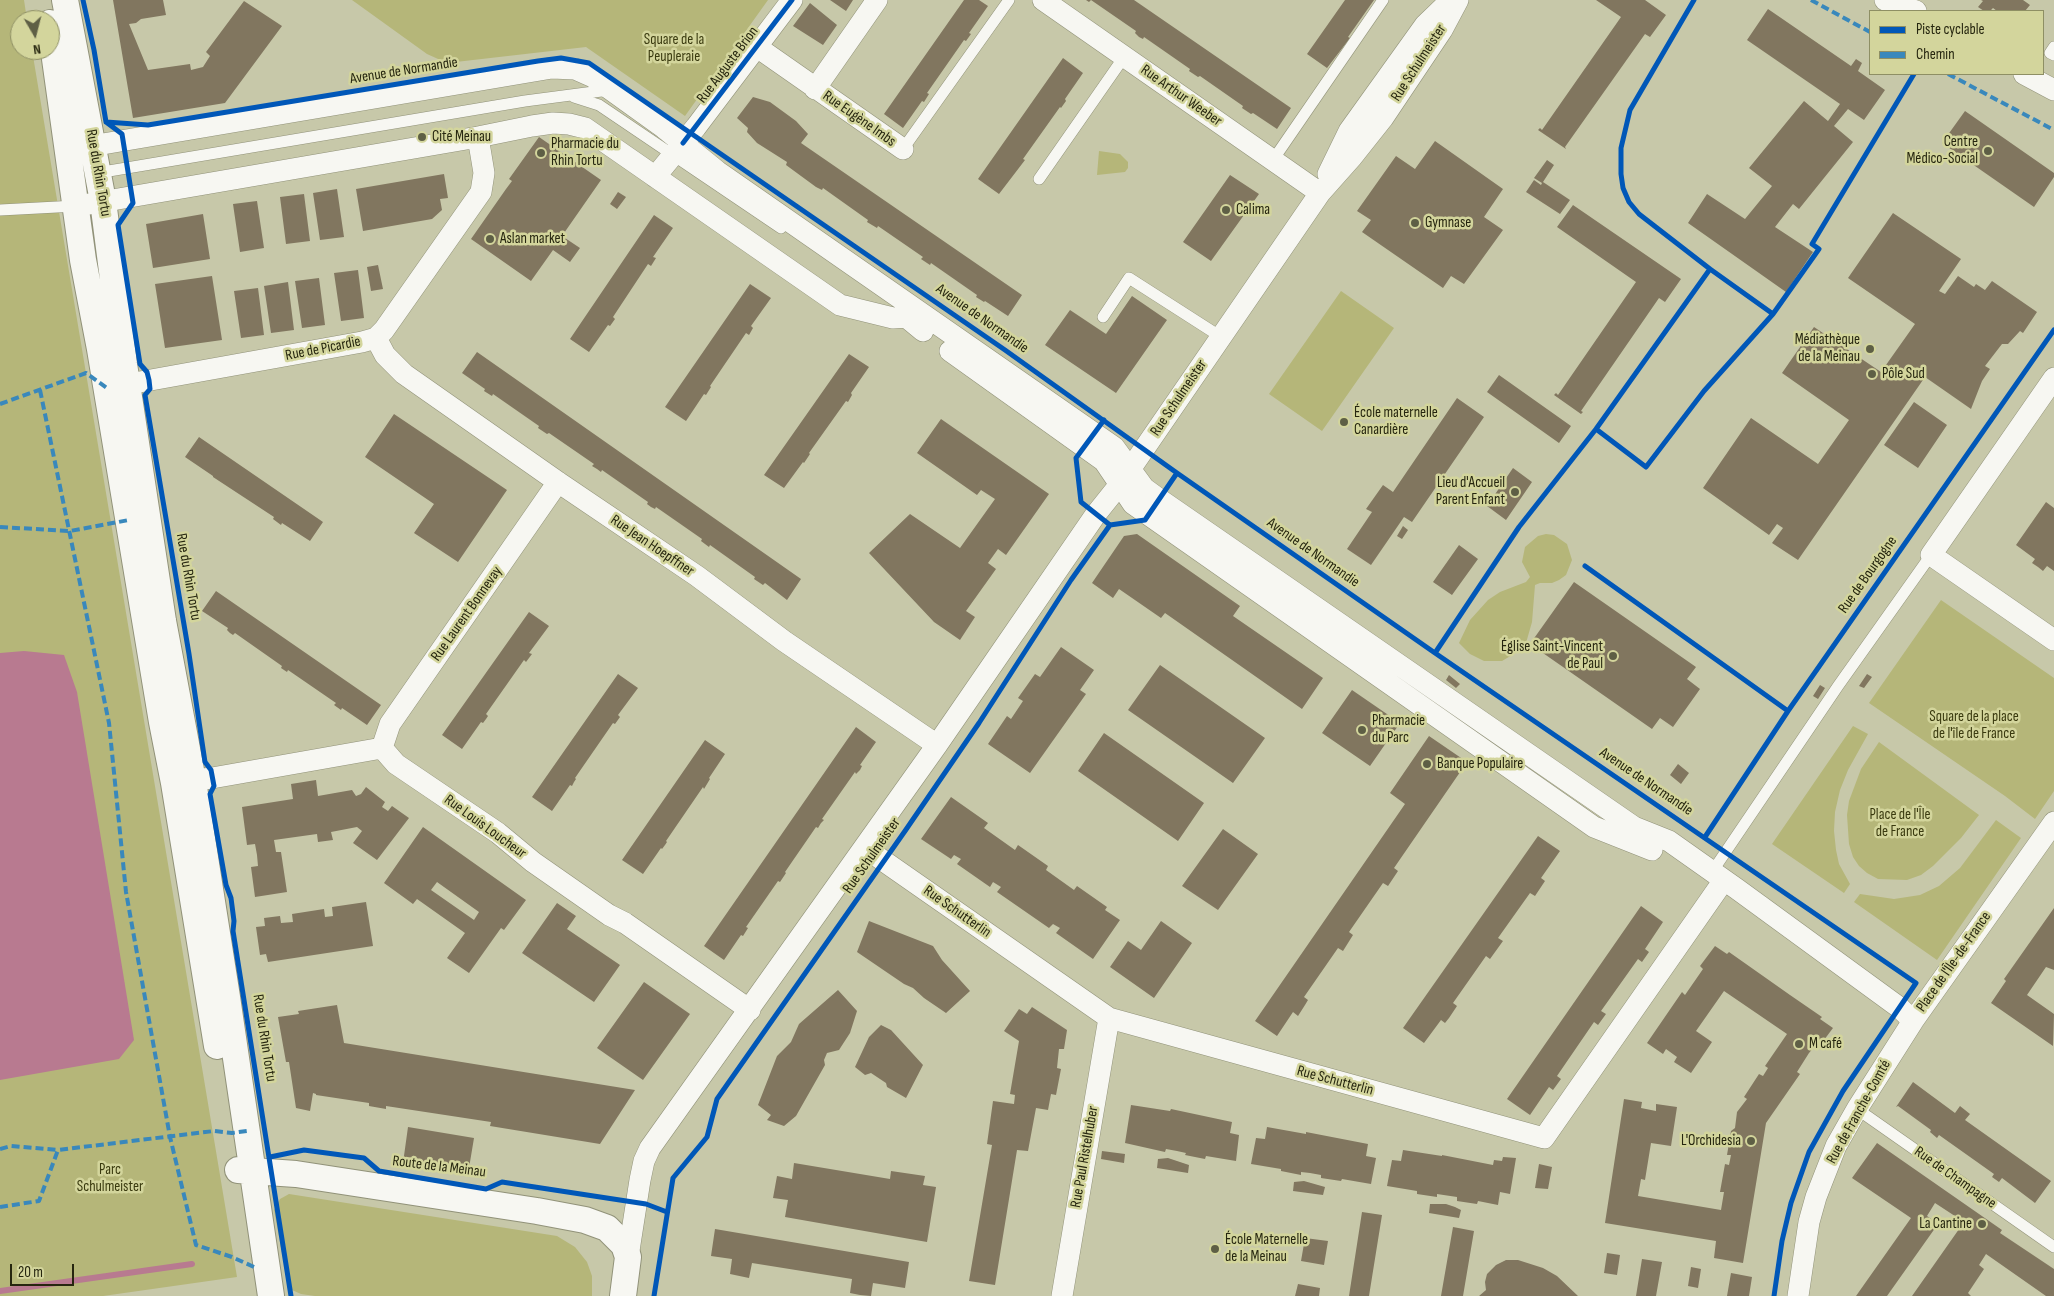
<!DOCTYPE html>
<meta charset="utf-8">
<style>
body{margin:0}
#map{position:relative;width:2054px;height:1296px;overflow:hidden;background:#c7c8a9;font-family:"Sofia Sans Condensed",sans-serif}
canvas{display:block}
.legend{position:absolute;left:1869px;top:10px;width:175px;height:65px;box-sizing:border-box;background:#d3d59c;border:1px solid #8e8f64;margin:0;padding:6px 9px;list-style:none;font-size:15px;color:#26260f}
.legend li{display:flex;align-items:center;gap:10px;height:25px}
.legend b{width:25px;border:1px solid #8e8f64}
.north{position:absolute;left:10px;top:10px;width:50px;height:50px;box-sizing:border-box;background:#d3d59c;border:1px solid #8e8f64;border-radius:50%;rotate:172deg;font-size:14px;font-weight:700;line-height:20px;text-align:center;color:#26260f}
.north::after{content:'';display:block;margin:auto;width:18px;height:22px;background:#5e5f45;clip-path:polygon(50% 0,100% 100%,50% 72%,0 100%)}
.scale{position:absolute;left:10px;top:1264px;width:64px;height:22px;box-sizing:border-box;border:2px solid #26260f;border-top:0;padding-left:6px;font-size:15px;line-height:18px;white-space:nowrap;color:#26260f;-webkit-text-stroke:4px #d3d59c;paint-order:stroke}
</style>
<div id="map">
<canvas width="2054" height="1296"></canvas>
<ul class="legend">
<li><b style="height:6px;background:#0057b8"></b>Piste cyclable</li>
<li><b style="height:6px;background:#3988bc"></b>Chemin</li>
</ul>
<div class="north">N</div>
<div class="scale">20 m</div>
</div>
<script>
const c = document.querySelector('canvas').getContext('2d');
c.lineJoin = 'round';
function fill(path, color) {
  c.fillStyle = color;
  c.fill(path, 'evenodd');
}
function poly(rows) {
  const path = new Path2D();
  for (const r of rows) {
    path.moveTo(r[0], r[1]);
    for (let i = 2; i < r.length; i += 2) path.lineTo(r[i], r[i + 1]);
  }
  return path;
}
function trace(path, color, width, dash) {
  c.strokeStyle = color;
  c.lineWidth = width;
  c.lineCap = dash ? 'butt' : 'round';
  c.setLineDash(dash || []);
  c.stroke(path);
}
function write(font, color, halo, rows, align = 'center') {
  c.font = font + ' "Sofia Sans Condensed",sans-serif';
  c.lineWidth = 5;
  c.setLineDash([]);
  c.textBaseline = 'middle';
  c.strokeStyle = halo;
  c.fillStyle = color;
  for (const [text, x, y, turn = 0] of rows) {
    c.save();
    c.translate(x, y);
    c.rotate((+turn || 0) * Math.PI / 180);
    c.textAlign = isNaN(turn) ? turn : align;
    if (halo) c.strokeText(text, 0, 0);
    c.fillText(text, 0, 0);
    c.restore();
  }
}
fill(poly([
 [0,0,24,0,27,20,20,20,20,50,32,50,237,1277,103,1296,0,1296],
 [352,0,768,0,685,116,586,47,447,63,427,54],
 [1099,151,1120,154,1128,162,1128,168,1125,172,1097,175],
 [1341,291,1394,328,1322,431,1269,394],
 [1546,534,1554,535,1567,544,1572,560,1566,575,1559,580,1552,583,1540,583,1535,585,1532,622,1526,643,1519,651,1502,661,1484,661,1470,654,1459,643,1470,620,1488,600,1500,592,1526,582,1530,577,1522,562,1525,547,1538,536],
 [1941,600,2054,678,2054,791,2035,819,2005,796,1869,703],
 [1853,726,1868,734,1848,770,1840,790,1835,812,1834,831,1836,850,1839,864,1850,884,1844,893,1772,844],
 [1879,742,1979,815,1961,838,1933,866,1921,875,1907,880,1878,879,1867,873,1859,866,1853,857,1849,844,1847,815,1849,801,1861,769],
 [1996,820,2021,838,1937,960,1854,902,1860,894,1894,899,1920,895,1939,886,1960,868],
 [289,1194,557,1236,575,1247,587,1262,592,1276,592,1296,315,1296,301,1294,292,1290,287,1280,274,1210,280,1199]
]), '#b5b679');
fill(poly([
 [24,651,64,655,77,692,134,1040,119,1059,0,1080,0,653]
]), '#b87a90');
trace(poly([
 [0,1291,192,1264]
]), '#b87a90', 6);
fill(poly([
 [113,0,163,0,166,15,141,19,136,23,129,24,148,70,190,64,191,70,203,67,210,56,206,52,244,1,282,26,225,103,133,118],
 [830,0,853,0,846,11],
 [964,0,979,0,988,6,969,33,971,34,966,41,964,40,927,93,929,94,924,102,922,101,903,128,884,114],
 [1086,0,1134,0,1291,108,1277,129,1253,113,1251,114,1242,108,1243,106,1200,76,1198,77,1189,71,1190,69,1144,37,1143,39,1139,37,1135,33,1136,31,1091,0,1089,2],
 [1345,0,1374,0,1348,37,1350,38,1327,68,1307,54],
 [1596,0,1645,0,1666,15,1650,37,1645,34,1565,147,1566,149,1538,130,1540,128,1542,130,1621,17],
 [1981,0,2023,0,2030,5,2025,11,1997,11,1993,8,1990,11,1984,11,1978,7,1983,1],
 [810,3,837,25,823,45,793,26],
 [1768,9,1851,66,1856,59,1862,63,1858,71,1885,90,1864,120,1848,109,1834,126,1853,142,1799,209,1793,204,1775,227,1813,252,1786,292,1688,223,1707,194,1745,219,1772,186,1749,168,1804,101,1828,121,1840,104,1747,40],
 [1063,58,1083,73,1065,99,1066,101,1061,108,1060,107,1023,159,1025,160,999,194,978,179],
 [753,97,770,102,796,121,808,134,801,143,1022,295,1008,316,985,301,984,302,976,297,977,295,931,263,930,265,921,259,923,257,878,226,877,228,867,222,868,220,823,188,822,190,816,187,786,165,787,162,757,143,747,132,748,128,737,118],
 [1965,111,2054,173,2054,177,2034,207,1942,143],
 [539,137,601,180,562,236,580,248,570,262,553,250,531,281,471,239,506,189,512,181,509,179],
 [1435,141,1503,189,1484,217,1503,230,1464,284,1451,276,1443,288,1362,232,1371,220,1357,211,1396,156,1415,169],
 [1547,160,1554,165,1543,182,1570,200,1560,214,1526,192,1534,180,1541,185,1542,183,1534,178],
 [444,174,448,198,440,199,442,210,432,219,363,231,356,189],
 [1230,175,1259,194,1211,261,1183,242],
 [337,189,344,237,320,240,313,193],
 [618,192,626,197,617,209,610,204],
 [304,194,310,241,286,244,280,197],
 [257,201,264,248,240,252,233,204],
 [1573,205,1681,279,1665,302,1659,298,1581,411,1583,412,1581,414,1554,395,1556,393,1558,395,1636,282,1557,227],
 [1893,213,1961,259,1939,291,1945,294,1958,276,1974,287,1976,284,1985,290,1992,281,2037,312,2023,333,2020,331,2008,344,2002,344,1985,366,1990,369,1982,381,1971,409,1925,377,1798,560,1772,543,1783,528,1777,524,1769,535,1703,488,1751,418,1818,464,1849,420,1782,373,1814,327,1881,372,1915,324,1848,278],
 [203,214,210,259,153,268,146,224],
 [654,215,673,228,653,257,656,258,651,266,648,264,613,317,615,319,610,326,608,325,589,352,570,339],
 [378,265,383,289,371,291,367,267],
 [358,270,364,318,341,321,334,273],
 [212,276,222,340,165,348,155,284],
 [319,278,325,325,302,328,295,281],
 [288,282,294,330,271,333,264,286],
 [750,284,771,298,751,326,753,328,749,335,746,333,710,386,711,387,706,395,704,394,686,421,665,407],
 [258,288,264,335,241,338,234,291],
 [1132,296,1167,320,1116,393,1045,345,1070,310,1106,334],
 [477,352,801,579,787,600,765,583,763,585,754,579,755,577,710,545,709,547,701,541,702,539,656,507,655,509,651,507,647,504,648,502,602,470,601,472,597,469,592,466,594,464,549,433,547,434,538,428,539,426,493,394,492,396,484,391,485,389,462,373],
 [849,354,869,367,851,393,852,395,848,402,846,401,809,453,810,454,804,463,803,462,784,488,764,475],
 [1499,375,1571,426,1559,443,1487,392],
 [1457,398,1484,417,1412,522,1404,517,1371,565,1347,549,1372,512,1366,509,1383,485,1393,492],
 [1914,402,1947,425,1918,468,1884,445],
 [394,414,507,490,458,562,414,533,434,504,365,457],
 [941,419,1049,494,1006,555,998,549,988,563,996,569,966,611,975,617,960,640,934,622,869,553,910,514,960,548,995,499,981,490,977,495,917,453],
 [199,437,323,522,310,541,282,523,281,525,273,519,274,517,213,477,213,476,185,457],
 [1513,468,1532,482,1506,520,1487,506],
 [2046,502,2054,508,2054,571,2047,566,2043,571,2038,567,2032,563,2035,559,2016,545],
 [1403,526,1408,530,1402,539,1397,536],
 [1137,534,1240,606,1233,616,1323,678,1302,709,1165,613,1161,618,1119,589,1113,598,1092,583,1124,536],
 [1459,545,1478,559,1452,595,1433,582],
 [1574,582,1696,667,1687,679,1700,689,1673,727,1660,718,1652,729,1530,644],
 [216,591,381,705,367,725,342,708,341,710,334,705,336,703,288,670,287,672,281,668,282,666,235,633,233,635,230,633,227,630,228,628,202,611],
 [529,612,549,626,529,653,532,654,526,662,524,660,486,714,488,716,486,719,483,723,481,722,462,749,442,735],
 [1061,647,1094,670,1080,690,1086,694,1030,773,988,744,1007,716,1011,719,1023,701,1018,698,1035,674,1040,677],
 [1160,665,1265,738,1233,783,1128,710],
 [618,674,638,688,618,715,620,717,615,724,613,723,575,778,576,779,574,782,572,786,570,785,552,811,532,797],
 [1867,674,1872,677,1864,688,1859,686],
 [1449,675,1460,684,1456,688,1446,680],
 [1820,685,1825,688,1818,699,1813,696],
 [1352,690,1400,723,1370,766,1322,733],
 [856,727,876,742,860,765,862,766,860,770,856,774,855,772,822,819,824,820,821,823,818,828,816,827,785,872,786,873,780,882,778,881,746,927,748,928,743,936,741,935,724,960,704,946],
 [1104,733,1204,803,1178,841,1078,771],
 [1429,736,1467,762,1394,868,1398,871,1388,886,1383,883,1349,932,1353,935,1343,951,1338,948,1304,997,1308,1000,1305,1005,1298,1016,1293,1012,1277,1036,1255,1021,1405,804,1390,793],
 [705,740,725,754,709,778,710,779,704,789,703,787,666,841,667,842,665,845,662,849,661,848,643,874,622,860],
 [1678,764,1689,773,1681,784,1670,775],
 [316,780,318,796,352,790,356,796,361,794,366,787,385,802,382,807,388,811,392,806,409,818,377,860,353,843,362,831,357,827,331,832,333,840,318,842,317,834,274,840,276,852,281,852,287,892,255,897,251,867,258,866,257,855,255,844,247,845,242,807,293,799,291,784],
 [951,797,988,823,984,828,1015,850,1018,845,1048,866,1046,870,1074,890,1077,886,1107,907,1105,910,1120,920,1093,959,1056,933,1060,928,1053,924,1049,928,997,892,1001,887,993,882,990,887,957,864,961,859,954,855,951,859,921,839],
 [423,827,526,900,504,930,501,928,469,973,447,958,465,933,417,899,413,904,384,883],
 [437,882,479,912,474,920,431,890],
 [1223,829,1258,854,1218,910,1182,886],
 [1538,836,1560,851,1541,878,1545,881,1535,896,1530,893,1498,938,1503,941,1490,959,1486,956,1453,1003,1457,1006,1449,1018,1445,1023,1441,1020,1424,1043,1403,1028],
 [366,902,373,946,268,962,266,954,260,955,256,927,265,926,264,918,280,916,281,923,293,922,292,914,324,909,325,917,333,916,332,907],
 [557,903,576,916,567,929,620,965,594,1002,522,953],
 [1641,906,1663,922,1645,949,1649,952,1642,962,1638,959,1601,1011,1606,1014,1598,1025,1594,1022,1557,1076,1561,1079,1553,1090,1549,1087,1530,1115,1507,1099],
 [2054,908,2054,970,2046,967,2027,995,2054,1014,2053,1046,1991,1003,2006,981,2004,979],
 [869,921,933,946,942,960,970,991,946,1013,924,998,913,988,904,984,857,952],
 [1161,921,1192,943,1154,998,1110,967,1128,941,1141,950],
 [1715,946,1727,954,1729,952,1790,995,1822,1017,1820,1019,1833,1028,1818,1048,1815,1046,1809,1053,1797,1072,1800,1074,1766,1123,1743,1263,1714,1258,1716,1241,1605,1223,1624,1099,1642,1102,1641,1108,1656,1111,1656,1104,1677,1107,1671,1146,1651,1143,1645,1180,1641,1179,1638,1196,1721,1210,1724,1192,1720,1192,1725,1164,1729,1165,1731,1155,1727,1155,1731,1131,1735,1128,1737,1112,1747,1099,1744,1097,1759,1074,1763,1076,1768,1068,1765,1066,1787,1034,1724,991,1696,1031,1712,1042,1691,1073,1674,1062,1677,1057,1666,1049,1663,1054,1647,1043,1682,992,1685,995,1703,969,1700,966],
 [644,982,690,1014,643,1080,597,1048],
 [838,990,857,1011,850,1033,839,1050,827,1053,824,1060,825,1065,796,1116,784,1126,767,1120,771,1115,758,1105,777,1056,791,1042,799,1024],
 [337,1005,344,1043,635,1090,600,1144,490,1126,491,1122,386,1106,386,1109,369,1106,369,1103,316,1095,316,1094,313,1093,310,1111,296,1108,289,1062,286,1062,278,1017,299,1014,298,1011],
 [1032,1007,1067,1030,1064,1049,1059,1049,1057,1068,1061,1069,1056,1095,1051,1094,1048,1110,1036,1108,1028,1151,1017,1150,995,1285,969,1281,992,1145,987,1144,993,1101,1014,1104,1015,1095,1010,1094,1019,1041,1004,1031,1019,1009,1027,1014],
 [881,1025,891,1030,923,1065,906,1098,887,1087,886,1083,871,1073,865,1075,855,1067,869,1037],
 [1913,1082,1955,1113,1960,1106,1970,1114,1965,1120,2051,1181,2035,1203,2002,1178,1999,1182,1992,1177,1994,1174,1939,1135,1937,1138,1930,1132,1931,1130,1898,1106,1896,1107],
 [1131,1105,1170,1111,1171,1109,1232,1122,1230,1133,1239,1135,1236,1161,1206,1156,1205,1159,1185,1155,1186,1153,1177,1151,1166,1149,1165,1152,1125,1143],
 [408,1127,474,1138,468,1174,403,1163],
 [1267,1127,1306,1134,1306,1132,1368,1144,1366,1156,1376,1158,1371,1184,1342,1179,1341,1181,1321,1178,1321,1175,1310,1173,1301,1172,1301,1175,1281,1171,1281,1169,1251,1164,1256,1138,1265,1139],
 [1877,1143,2002,1230,2000,1233,2054,1269,2054,1296,2046,1296,1986,1254,1979,1265,1984,1269,1968,1293,1971,1296,1912,1296,1964,1222,1935,1203,1927,1216,1938,1224,1887,1296,1856,1296,1911,1218,1852,1178],
 [1403,1150,1442,1156,1442,1155,1493,1165,1494,1160,1502,1161,1503,1157,1516,1158,1510,1194,1500,1192,1498,1205,1478,1201,1477,1204,1457,1201,1457,1197,1437,1194,1437,1197,1417,1194,1417,1191,1387,1186,1392,1160,1401,1161],
 [1102,1151,1125,1154,1124,1163,1101,1159],
 [1168,1158,1189,1165,1188,1173,1157,1168,1158,1159],
 [794,1163,890,1179,891,1171,925,1176,923,1185,936,1187,927,1242,785,1217,788,1200,773,1198,777,1176,792,1179],
 [1539,1164,1552,1167,1548,1189,1535,1188],
 [1304,1181,1325,1187,1323,1195,1293,1191,1294,1182],
 [1430,1204,1446,1204,1455,1207,1461,1210,1459,1218,1429,1213],
 [1362,1212,1382,1215,1369,1296,1349,1296],
 [1453,1227,1474,1231,1463,1296,1441,1296],
 [715,1229,909,1262,905,1288,873,1283,871,1296,860,1295,850,1293,852,1279,752,1263,749,1278,730,1274,732,1259,711,1256],
 [1305,1238,1328,1241,1324,1265,1301,1261],
 [1607,1253,1620,1255,1617,1275,1604,1273],
 [1642,1259,1662,1262,1656,1296,1636,1296],
 [1506,1260,1518,1260,1543,1268,1557,1276,1578,1296,1479,1296,1486,1290,1485,1282,1487,1274,1496,1265],
 [1691,1267,1701,1269,1698,1288,1688,1286],
 [1731,1273,1752,1277,1749,1296,1727,1296],
 [1298,1284,1320,1288,1319,1296,1295,1296]
]), '#81765f');
const service = poly([
 [2054,47,2050,53,2054,55],
 [574,97,599,105,781,228],
 [903,149,1009,0],
 [1273,160,1383,0],
 [97,173,525,101,609,90],
 [1039,179,1124,57],
 [0,210,76,206],
 [1103,317,1129,278,1221,337],
 [1712,872,1838,686,1931,555],
 [1857,1109,2054,1247]
]);
const minor = poly([
 [1043,0,1320,193],
 [1885,0,1916,11],
 [757,47,903,149],
 [2024,74,2054,90],
 [815,89,877,0],
 [79,148,552,68,575,69,593,77,664,128,717,171,1114,447,1144,488,1159,499,1634,827,1669,841,1737,889,1900,1008,1913,1021],
 [1328,174,1349,131,1425,25,1451,0],
 [655,177,696,127,792,0],
 [89,204,478,137,532,126,553,123,569,124,585,128,840,305,893,318,906,317,923,331],
 [376,338,385,355,404,374,558,482,697,576,784,641,937,745],
 [950,351,1104,461,1133,504,1594,827,1652,850],
 [2054,378,1931,555,2054,640],
 [112,387,362,342,376,338,384,330,481,192,484,173,478,137],
 [382,748,390,724,558,482],
 [178,782,212,778,382,748,396,764,498,833,533,862,609,915,625,923,750,1010],
 [865,848,1109,1018,1544,1138,1724,880],
 [628,1257,640,1180,644,1161,650,1148,937,745,1096,514,1120,484,1320,193,1352,157,1383,118,1442,30,1458,0],
 [1062,1296,1109,1018],
 [1798,1296,1809,1222,1816,1197,1836,1146,1857,1109,1913,1021,2054,822]
]);
const tertiary = poly([
 [65,0,103,201,124,364,163,621,193,781,227,997,271,1296],
 [50,23,83,260,100,349,162,722,174,783,217,1046],
 [238,1170,296,1174,537,1211,585,1220,607,1228,624,1245,628,1257,623,1296]
]);
trace(service, '#919279', 12);
trace(minor, '#919279', 22);
trace(tertiary, '#919279', 28);
trace(service, '#f7f7f2', 11);
trace(minor, '#f7f7f2', 21);
trace(tertiary, '#f7f7f2', 26);
trace(poly([
 [1811,0,1870,32],
 [1948,74,2054,130],
 [40,390,109,723,126,892,170,1137,196,1245,232,1257,254,1267],
 [0,404,86,373,107,388],
 [0,527,70,531,129,520],
 [0,1149,11,1146,58,1150],
 [0,1207,39,1201,58,1150,214,1131,232,1133,247,1131]
]), '#3988bc', 4, [8, 4]);
trace(poly([
 [83,0,94,50,106,122,122,134,133,203,118,225,140,364,147,372,149,380,150,389,145,395,189,654,205,762,211,770,214,786,210,794,226,885,231,898,234,921,233,931,291,1296],
 [106,122,148,125,538,61,561,58,589,63,1005,350,1177,473,1435,653,1916,983,1843,1091,1809,1152,1791,1203,1782,1241,1774,1296],
 [683,143,792,0],
 [1710,269,1773,314,1819,249,1812,244,1914,74],
 [1104,420,1076,458,1081,502,1110,525],
 [1596,429,1646,467,1704,391,1773,314],
 [1585,566,1788,711],
 [1435,653,1519,527,1596,429,1710,269,1639,214,1629,202,1623,188,1621,174,1621,148,1630,110,1694,0],
 [1705,837,1788,711,2054,330],
 [270,1157,304,1150,364,1158,379,1171,486,1189,502,1182,646,1204,667,1212],
 [654,1296,673,1178,707,1137,717,1099,905,831,979,723,1071,580,1110,525,1145,520,1177,473]
]), '#0057b8', 5);
for (const [x, y, r, color] of [
 [422,137,5,"#5e5f45"],
 [1988,151,5,"#5e5f45"],
 [541,153,5,"#5e5f45"],
 [1226,210,5,"#5e5f45"],
 [1415,223,5,"#5e5f45"],
 [490,239,5,"#5e5f45"],
 [1870,349,5,"#5e5f45"],
 [1872,374,5,"#5e5f45"],
 [1344,422,5,"#5e5f45"],
 [1515,492,5,"#5e5f45"],
 [1613,656,5,"#5e5f45"],
 [1362,730,5,"#5e5f45"],
 [1427,764,5,"#5e5f45"],
 [1799,1044,5,"#5e5f45"],
 [1751,1141,5,"#5e5f45"],
 [1982,1224,5,"#5e5f45"],
 [1215,1249,5,"#5e5f45"]
]) {
  const dot = new Path2D();
  dot.arc(x, y, r, 0, 2 * Math.PI);
  c.fillStyle = color;
  c.fill(dot);
  trace(dot, '#d3d59c', 2);
}
write('15px', '#3a3a0f', '#d3d59c', [
 ["Square de la",674,40],
 ["Peupleraie",674,57],
 ["Square de la place",1974,717],
 ["de l'île de France",1974,734],
 ["Place de l'Île",1900,815],
 ["de France",1900,832],
 ["Parc",110,1170],
 ["Schulmeister",110,1187]
]);
write('15px', '#26260f', '#d3d59c', [
 ["Rue Schulmeister",1419,63,-57],
 ["Rue Auguste Brion",728,65,-53],
 ["Avenue de Normandie",404,71,-9],
 ["Rue Arthur Weeber",1181,96,35],
 ["Rue Eugène Imbs",859,119,35],
 ["Rue du Rhin Tortu",98,173,80],
 ["Avenue de Normandie",982,319,35],
 ["Rue de Picardie",323,349,-11],
 ["Rue Schulmeister",1179,398,-56],
 ["Rue Jean Hoepffner",652,546,34],
 ["Avenue de Normandie",1313,553,35],
 ["Rue de Bourgogne",1868,575,-55],
 ["Rue du Rhin Tortu",188,577,80],
 ["Rue Laurent Bonnevay",467,614,-55],
 ["Avenue de Normandie",1646,782,34],
 ["Rue Louis Loucheur",485,827,36],
 ["Rue Schulmeister",872,856,-55],
 ["Rue Schutterlin",957,912,35],
 ["Place de l'Île-de-France",1954,962,-55],
 ["Rue du Rhin Tortu",264,1038,81],
 ["Rue Schutterlin",1335,1081,15],
 ["Rue de Franche-Comté",1859,1112,-61],
 ["Rue Paul Ristelhuber",1085,1157,-80],
 ["Route de la Meinau",439,1167,7],
 ["Rue de Champagne",1955,1178,35]
]);
write('15px', '#26260f', '#d3d59c', [
 ["Cité Meinau",432,137],
 ["Centre",1978,142,"right"],
 ["Médico-Social",1978,159,"right"],
 ["Pharmacie du",551,144],
 ["Rhin Tortu",551,161],
 ["Calima",1236,210],
 ["Gymnase",1425,223],
 ["Aslan market",500,239],
 ["Médiathèque",1860,340,"right"],
 ["de la Meinau",1860,357,"right"],
 ["Pôle Sud",1882,374],
 ["École maternelle",1354,413],
 ["Canardière",1354,430],
 ["Lieu d'Accueil",1505,483,"right"],
 ["Parent Enfant",1505,500,"right"],
 ["Église Saint-Vincent",1603,647,"right"],
 ["de Paul",1603,664,"right"],
 ["Pharmacie",1372,721],
 ["du Parc",1372,738],
 ["Banque Populaire",1437,764],
 ["M café",1809,1044],
 ["L'Orchidesia",1741,1141,"right"],
 ["La Cantine",1972,1224,"right"],
 ["École Maternelle",1225,1240],
 ["de la Meinau",1225,1257]
], 'left');
</script>
